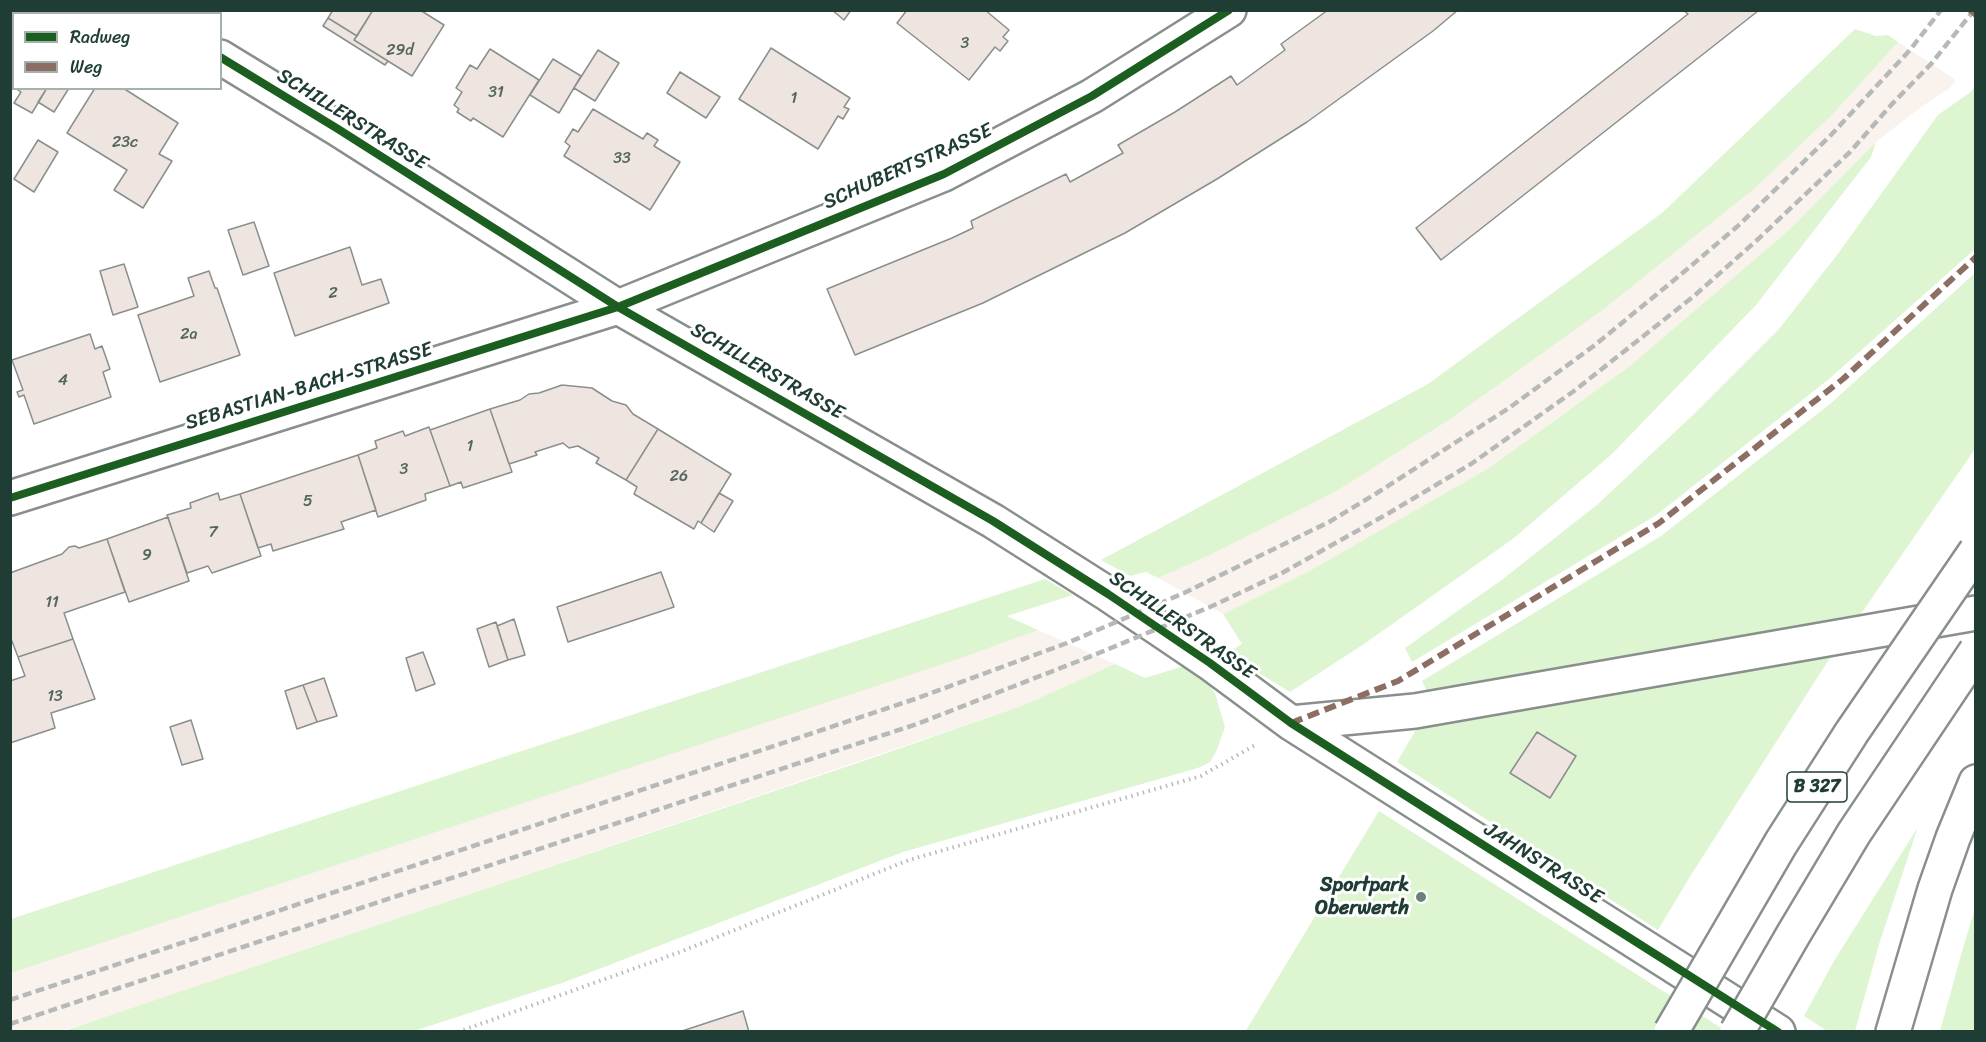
<!DOCTYPE html>
<style>
body{margin:0}
#map{position:relative;width:1986px;height:1042px;overflow:hidden;background:#fff;font-family:Sriracha,sans-serif}
canvas{display:block}
.frame{position:absolute;inset:0;border:12px solid #1f3d34;pointer-events:none}
.legend{position:absolute;left:12px;top:12px;width:210px;height:78px;box-sizing:border-box;background:#fff;border:2px solid #a5b1ae;margin:0;padding:8px 10px;list-style:none;font-size:18px;color:#1f3d34}
.legend li{display:flex;align-items:center;gap:12px;height:30px}
.legend b{width:30px;border:2px solid #a5b1ae}
</style>
<div id="map">
<canvas width="1986" height="1042"></canvas>
<div class="frame"></div>
<ul class="legend">
<li><b style="height:8px;background:#1b5e20"></b>Radweg</li>
<li><b style="height:8px;background:#8d6e63"></b>Weg</li>
</ul>
</div>
<script>
const c = document.querySelector('canvas').getContext('2d');
c.lineJoin = 'round';
function fill(path, color) {
  c.fillStyle = color;
  c.fill(path, 'evenodd');
}
function poly(rows) {
  const path = new Path2D();
  for (const r of rows) {
    path.moveTo(r[0], r[1]);
    for (let i = 2; i < r.length; i += 2) path.lineTo(r[i], r[i + 1]);
  }
  return path;
}
function trace(path, color, width, dash) {
  c.strokeStyle = color;
  c.lineWidth = width;
  c.lineCap = dash ? 'butt' : 'round';
  c.setLineDash(dash || []);
  c.stroke(path);
}
function write(font, color, halo, rows, align = 'center') {
  c.font = font + ' Sriracha,sans-serif';
  c.lineWidth = 6;
  c.setLineDash([]);
  c.textBaseline = 'middle';
  c.strokeStyle = halo;
  c.fillStyle = color;
  for (const [text, x, y, turn = 0] of rows) {
    c.save();
    c.translate(x, y);
    c.rotate((+turn || 0) * Math.PI / 180);
    c.textAlign = isNaN(turn) ? turn : align;
    if (halo) c.strokeText(text, 0, 0);
    c.fillText(text, 0, 0);
    c.restore();
  }
}
fill(poly([
 [1898,42,1956,80,1950,88,1921,107,1876,142,1789,230,1630,366,1489,468,1311,570,1223,614,1158,578,1210,555,1335,492,1449,420,1604,309,1754,189,1832,115],
 [1038,630,1115,664,1024,705,113,1015,61,1031,11,1031,10,973,967,656]
]), '#faf2ed');
fill(poly([
 [1855,29,1876,36,1888,35,1898,42,1832,115,1754,189,1604,309,1449,420,1335,492,1210,555,1158,578,1146,572,1130,576,1101,560,1428,384,1662,213],
 [1975,85,1975,249,1829,379,1655,516,1412,662,1405,648,1503,579,1598,504,1694,414,1779,329,1837,255,1938,115,1972,91],
 [1876,142,1871,157,1756,305,1612,454,1514,538,1364,644,1290,692,1226,653,1242,644,1223,614,1311,570,1489,468,1630,366,1789,230],
 [1975,273,1975,449,1856,621,1429,696,1422,681,1661,536,1830,404],
 [1045,579,1073,595,1007,616,1038,630,967,656,11,973,11,919],
 [1837,647,1691,875,1658,930,1397,762,1417,728],
 [1115,664,1145,678,1184,666,1202,676,1215,693,1225,727,1216,752,1210,762,1198,768,903,852,565,982,414,1031,61,1032,872,758,1024,705],
 [1379,811,1726,1031,1245,1032],
 [1918,827,1880,941,1855,1031,1827,1031,1804,1016,1834,961],
 [1975,908,1975,1031,1940,1031,1961,955]
]), '#ddf5d0');
const building = poly([
 [333,10,373,10,357,36,328,18,333,10],
 [373,10,420,10,444,25,412,76,354,40,373,10],
 [832,10,851,10,844,20,832,10],
 [907,10,985,10,1009,30,1003,37,1008,41,1000,51,995,47,969,80,897,23,907,10],
 [1328,10,1458,10,1433,31,1307,122,1217,179,1125,233,983,303,855,355,827,289,952,238,973,228,971,221,1066,174,1070,182,1123,153,1118,145,1175,112,1231,76,1237,85,1285,50,1281,44,1328,10],
 [1683,10,1758,11,1441,260,1416,228,1688,14,1683,10],
 [328,18,357,36,354,40,388,61,385,65,323,26,328,18],
 [14,24,14,88,10,86,10,29,14,24],
 [771,48,850,98,844,107,849,109,843,119,838,116,818,149,739,99,771,48],
 [490,49,539,80,503,137,473,118,471,121,457,112,459,109,454,105,462,92,456,88,470,65,477,69,490,49],
 [598,50,619,63,595,101,574,88,598,50],
 [553,59,581,76,559,113,530,95,553,59],
 [680,72,720,97,706,118,667,93,680,72],
 [15,88,47,88,32,113,14,103,21,92,15,88],
 [47,88,69,88,54,112,38,102,47,88],
 [95,88,123,88,178,123,159,154,172,161,143,208,114,190,127,170,67,133,95,88],
 [593,109,643,139,647,133,658,140,654,146,680,162,650,210,564,156,570,146,565,142,573,129,578,132,593,109],
 [38,140,58,152,34,192,14,179,38,140],
 [254,222,269,266,243,275,228,230,254,222],
 [350,247,362,285,381,279,389,303,295,336,274,273,350,247],
 [124,264,138,307,113,315,100,271,124,264],
 [209,271,215,288,217,288,240,355,160,382,138,315,194,296,188,278,209,271],
 [90,334,95,349,102,346,110,369,103,372,111,397,34,424,24,395,19,397,17,392,23,390,12,360,90,334],
 [562,385,592,388,612,401,626,405,633,414,658,429,626,480,596,463,599,458,578,446,569,448,563,443,535,452,537,455,509,464,490,409,520,400,529,394,539,393,562,385],
 [490,409,512,472,463,488,461,482,450,486,430,430,490,409],
 [429,427,450,486,425,494,426,500,378,517,358,455,377,448,375,441,403,431,405,436,429,427],
 [658,429,731,474,701,523,698,521,694,529,634,494,637,487,626,480,658,429],
 [358,455,376,510,341,522,344,529,273,551,271,544,258,548,240,494,358,455],
 [218,493,220,500,240,494,261,556,212,573,208,566,187,573,167,515,191,508,190,503,218,493],
 [719,493,733,501,714,532,701,523,719,493],
 [168,517,189,581,129,602,107,539,168,517],
 [107,539,125,592,64,613,73,639,18,657,10,636,10,573,62,554,69,547,75,546,79,548,107,539],
 [661,572,674,607,568,642,557,607,661,572],
 [514,619,525,655,508,660,497,626,514,619],
 [496,622,508,660,489,667,477,629,496,622],
 [73,639,95,699,51,713,55,728,10,743,10,681,25,676,18,657,73,639],
 [423,652,435,684,416,691,406,658,423,652],
 [324,678,337,716,317,722,303,685,324,678],
 [303,685,317,722,297,729,285,691,303,685],
 [191,720,203,759,182,765,170,727,191,720],
 [1537,732,1576,756,1550,798,1510,773,1537,732],
 [743,1011,749,1032,679,1032,743,1011]
]);
fill(building, '#efe5e0');
trace(building, '#898f8d', 1.5);
const minor = poly([
 [144,10,149,14],
 [220,57,338,129,618,307,993,521,1108,594,1210,663,1291,723,1778,1032],
 [10,498,618,307,944,174,1092,96,1229,10],
 [1291,723,1415,711,1976,613]
]);
const highway = poly([
 [1893,1032,1935,889,1953,838,1976,782]
]);
trace(minor, '#898f8d', 38);
trace(highway, '#898f8d', 38);
trace(poly([
 [458,1032,680,952,909,860,1201,776,1257,744]
]), '#b6b9b8', 4, [1.5, 4.5]);
trace(minor, '#fff', 33);
trace(highway, '#fff', 33);
trace(poly([
 [10,1000,915,699,1067,643,1184,593,1329,522,1377,493,1509,408,1595,345,1679,276,1739,225,1830,136,1910,50,1941,10],
 [10,1024,917,724,1094,655,1210,607,1282,573,1389,513,1471,464,1574,391,1694,296,1756,241,1850,152,1892,104,1931,64,1974,10]
]), '#b6b9b8', 4.5, [9, 4.5]);
const highwayBridge = poly([
 [1671,1032,1781,843,1852,732,1976,551],
 [1737,1032,1793,935,1854,833,1976,651]
]);
trace(highwayBridge, '#898f8d', 38, []);
trace(highwayBridge, '#fff', 33);
trace(poly([
 [1970,10,1976,15],
 [1291,723,1398,681,1659,523,1843,379,1976,257]
]), '#8d6e63', 6, [12, 6]);
trace(poly([
 [220,57,338,129,618,307,993,521,1108,594,1210,663,1291,723,1778,1032],
 [10,498,618,307,944,174,1092,96,1229,10]
]), '#1b5e20', 8);
for (const [x, y, r, color] of [
 [1421,897,6,"#6d817b"]
]) {
  const dot = new Path2D();
  dot.arc(x, y, r, 0, 2 * Math.PI);
  c.fillStyle = color;
  c.fill(dot);
  trace(dot, '#fff', 2);
}
write('16px', '#53675f', null, [
 ["3",965,44],
 ["29d",400,51],
 ["31",496,93],
 ["1",794,99],
 ["23c",125,143],
 ["33",622,159],
 ["2",333,294],
 ["2a",189,335],
 ["4",63,381],
 ["1",470,447],
 ["3",404,470],
 ["26",679,477],
 ["5",308,502],
 ["7",213,533],
 ["9",147,556],
 ["11",52,603],
 ["13",55,697]
]);
for (const [x, y, w] of [
 [1817,787,60]
]) {
  const box = new Path2D();
  box.roundRect(x - w / 2, y - 15, w, 30, 4.5);
  c.fillStyle = '#fff';
  c.fill(box);
  trace(box, '#1f3d34', 1.5);
}
write('bold 18px', '#1f3d34', null, [
 ["B 327",1817,787]
]);
write('20px', '#1f3d34', '#fff', [
 ["SCHILLERSTRASSE",352,120,32],
 ["SCHUBERTSTRASSE",908,167,-24],
 ["SCHILLERSTRASSE",767,372,30],
 ["SEBASTIAN-BACH-STRASSE",309,387,-17],
 ["SCHILLERSTRASSE",1182,626,35],
 ["JAHNSTRASSE",1543,864,32]
]);
write('bold 20px', '#1f3d34', '#fff', [
 ["Sportpark",1409,886],
 ["Oberwerth",1409,909]
], 'right');
</script>
